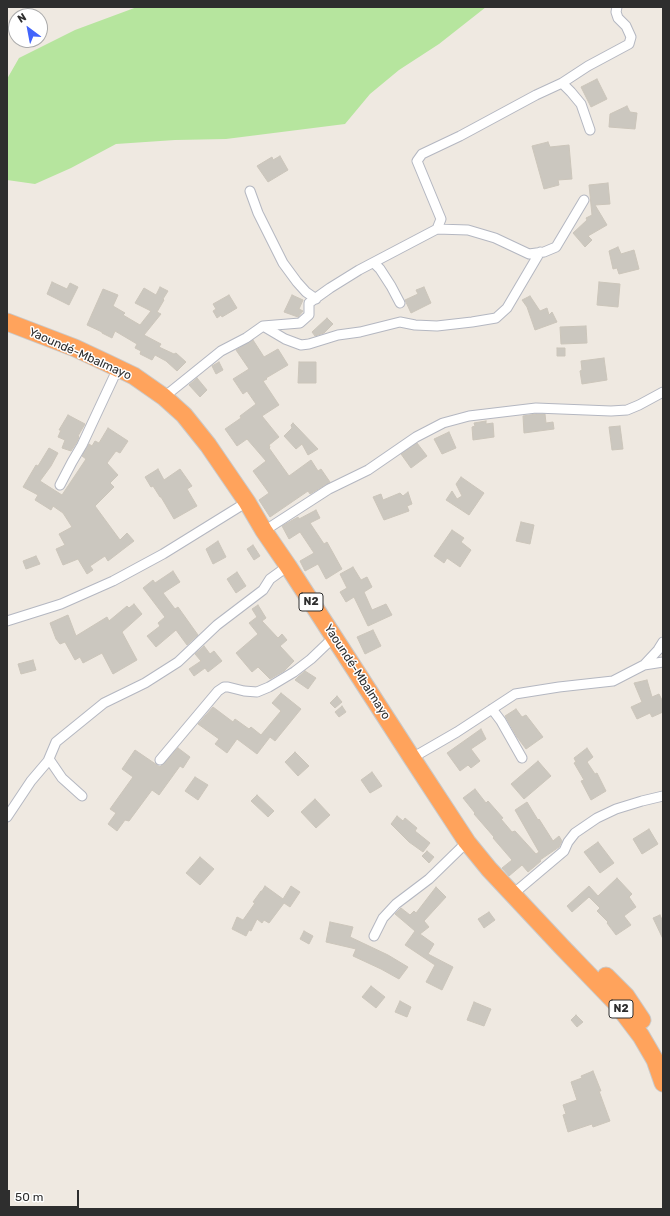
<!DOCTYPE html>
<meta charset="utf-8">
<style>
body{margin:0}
#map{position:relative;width:670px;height:1216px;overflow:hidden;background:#efe9e1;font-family:Rubik,sans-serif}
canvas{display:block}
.frame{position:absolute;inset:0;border:8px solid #2e2e2e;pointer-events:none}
.north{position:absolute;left:8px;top:8px;width:40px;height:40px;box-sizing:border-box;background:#fff;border:1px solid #ababab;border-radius:50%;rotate:328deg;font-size:11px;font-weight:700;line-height:16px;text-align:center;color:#2e2e2e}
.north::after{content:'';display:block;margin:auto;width:14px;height:18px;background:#4264fb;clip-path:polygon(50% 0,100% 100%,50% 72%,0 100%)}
.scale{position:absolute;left:8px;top:1190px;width:71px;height:18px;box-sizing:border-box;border:2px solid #2e2e2e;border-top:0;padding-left:5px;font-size:12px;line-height:14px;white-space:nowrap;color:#2e2e2e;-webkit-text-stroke:3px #fff;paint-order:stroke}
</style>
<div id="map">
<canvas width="670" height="1216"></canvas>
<div class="frame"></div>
<div class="north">N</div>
<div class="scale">50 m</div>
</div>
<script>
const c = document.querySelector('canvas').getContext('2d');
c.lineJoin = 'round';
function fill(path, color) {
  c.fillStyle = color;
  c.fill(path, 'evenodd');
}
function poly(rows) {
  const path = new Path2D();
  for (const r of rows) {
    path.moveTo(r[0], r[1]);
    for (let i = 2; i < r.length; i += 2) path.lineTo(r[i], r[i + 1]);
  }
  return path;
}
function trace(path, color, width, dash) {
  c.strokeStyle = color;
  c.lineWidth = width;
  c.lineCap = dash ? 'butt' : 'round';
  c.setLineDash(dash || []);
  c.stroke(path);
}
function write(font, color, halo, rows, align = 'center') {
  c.font = font + ' Rubik,sans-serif';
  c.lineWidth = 3;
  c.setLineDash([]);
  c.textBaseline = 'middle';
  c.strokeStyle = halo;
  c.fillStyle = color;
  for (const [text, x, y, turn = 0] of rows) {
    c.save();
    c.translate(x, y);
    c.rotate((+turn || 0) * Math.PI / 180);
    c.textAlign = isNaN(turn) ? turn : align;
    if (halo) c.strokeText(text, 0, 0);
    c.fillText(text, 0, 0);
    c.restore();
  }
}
fill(poly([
 [137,7,486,7,439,44,399,70,370,94,345,124,226,139,175,140,116,144,71,168,35,184,7,180,7,79,19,58,75,30]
]), '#b6e59e');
const building = poly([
 [597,79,607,99,591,107,581,87,597,79],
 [627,106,630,112,637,113,635,129,609,127,610,114,627,106],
 [548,142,550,147,569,145,572,179,558,180,559,185,544,189,532,146,548,142],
 [280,156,288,170,268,182,257,166,272,157,273,160,280,156],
 [608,183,610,204,595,205,607,225,588,236,592,240,585,247,573,233,587,220,586,218,592,215,589,185,608,183],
 [618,247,621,254,634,250,639,269,619,274,617,268,613,269,609,251,618,247],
 [52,282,67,289,70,283,78,287,69,305,47,294,52,282],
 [599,282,620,284,618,307,597,305,599,282],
 [160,287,168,291,163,299,164,300,157,312,161,314,144,335,161,344,159,347,174,354,176,353,186,362,177,371,166,361,155,355,152,360,140,354,141,351,135,348,137,344,115,331,112,338,102,333,102,332,87,325,103,289,118,295,113,306,125,313,123,315,140,325,151,311,135,303,144,288,156,295,160,287],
 [424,287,431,303,411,313,405,300,418,294,416,290,424,287],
 [229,295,237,308,222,317,221,315,217,318,213,311,216,309,213,304,229,295],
 [292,295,303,300,299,309,303,311,298,317,284,312,292,295],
 [530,296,540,311,547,308,549,315,552,312,557,322,535,330,527,307,522,300,530,296],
 [327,318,333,324,324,333,315,336,312,332,327,318],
 [586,326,587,343,561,344,560,327,586,326],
 [253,340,264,357,278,349,288,365,266,378,267,379,263,381,279,405,262,416,279,437,269,445,270,447,269,448,289,476,311,460,318,471,321,469,330,482,310,494,308,491,270,517,259,500,269,493,253,471,266,461,247,439,237,446,225,429,241,418,240,416,256,404,247,391,243,394,233,379,249,369,236,350,253,340],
 [557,348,565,348,565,356,557,356,557,348],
 [604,358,607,380,582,384,580,371,582,370,581,361,604,358],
 [219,362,223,370,216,374,212,366,219,362],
 [299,362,316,362,316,383,298,383,299,362],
 [197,378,207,390,200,397,189,385,197,378],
 [536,414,545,414,546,423,553,422,554,429,524,433,523,416,536,414],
 [68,415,85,424,78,436,79,437,77,442,71,451,62,448,65,440,58,437,61,430,59,430,68,415],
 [486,421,486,424,493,423,494,437,473,440,472,427,475,426,474,423,486,421],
 [293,423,295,425,318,449,308,455,302,444,296,449,284,436,292,428,291,425,293,423],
 [620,426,623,449,612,450,609,427,620,426],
 [108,428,128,441,120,453,116,451,107,463,118,475,110,483,114,487,95,506,120,540,127,533,134,541,108,561,105,556,90,566,93,570,87,574,78,559,63,565,56,549,65,545,59,534,72,527,63,513,53,506,51,510,35,500,38,495,23,487,36,465,38,466,49,448,58,453,51,466,40,481,62,495,86,459,82,456,89,444,92,446,95,441,99,443,108,428],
 [449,432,456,448,442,454,434,439,449,432],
 [417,443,427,456,411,468,401,454,417,443],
 [158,469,164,480,180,469,192,486,187,489,197,506,174,519,161,497,160,497,153,486,151,487,145,477,158,469],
 [461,477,484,493,469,515,446,500,452,491,457,499,462,496,456,484,461,477],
 [408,492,412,504,407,506,409,511,384,520,373,497,381,494,383,500,400,493,403,496,408,492],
 [316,510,320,518,310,523,324,544,327,542,342,569,326,579,318,564,305,571,300,561,314,553,300,532,289,539,282,526,298,517,299,519,316,510],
 [521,522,534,525,530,544,516,541,521,522],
 [452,530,464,538,461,542,471,550,460,567,447,558,444,563,434,556,452,530],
 [218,541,226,557,213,564,206,549,218,541],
 [253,545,260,556,254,560,247,549,253,545],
 [36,556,40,564,26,569,23,561,36,556],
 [353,567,361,580,367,577,372,587,364,592,372,610,386,604,392,615,368,626,354,597,346,602,340,592,347,588,340,574,353,567],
 [173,571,180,582,163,593,175,609,178,607,198,635,187,645,176,630,156,647,147,636,160,626,158,623,165,617,143,588,153,580,155,583,173,571],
 [237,572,246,586,236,593,227,579,237,572],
 [134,604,142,614,122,632,137,660,113,674,102,653,83,663,80,657,75,660,65,642,60,644,56,639,50,623,68,615,76,636,107,617,109,621,127,606,129,608,134,604],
 [258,605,266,618,262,621,278,638,282,634,287,640,280,646,294,661,284,671,270,679,258,667,252,672,236,653,258,634,249,623,257,617,252,609,258,605],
 [373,630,381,646,365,654,357,637,373,630],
 [204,646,210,654,214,651,222,661,208,672,205,668,194,676,189,669,201,661,195,654,204,646],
 [33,660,36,670,21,674,18,664,33,660],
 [305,671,316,678,308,689,295,680,298,677,305,671],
 [647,680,652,697,659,694,663,702,663,712,652,717,650,713,637,719,631,707,642,702,634,683,647,680],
 [281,693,301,709,275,741,270,737,257,754,237,739,227,753,215,744,219,739,198,724,213,707,233,722,235,719,249,729,251,727,261,735,281,711,272,703,281,693],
 [337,696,342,702,335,708,330,703,337,696],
 [342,706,346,712,339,717,335,712,342,706],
 [516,709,522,717,526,715,543,737,526,749,517,737,505,716,516,709],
 [481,729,486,739,471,749,480,761,471,768,468,765,460,771,447,753,481,729],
 [178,748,190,757,183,768,180,766,159,795,152,790,129,821,125,820,117,831,108,824,116,813,110,809,133,777,122,769,135,750,160,767,178,748],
 [587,748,593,757,587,762,595,774,597,773,606,791,591,800,581,781,584,780,574,763,576,762,574,758,587,748],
 [295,752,309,766,298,776,285,762,295,752],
 [538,761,551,776,524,799,511,784,538,761],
 [372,772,382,786,370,793,361,780,372,772],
 [195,777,208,785,198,800,185,791,195,777],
 [475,789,486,803,488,801,503,818,501,819,512,832,515,831,536,854,539,852,515,810,527,802,538,820,539,819,553,841,559,836,562,841,559,847,540,860,541,861,528,872,522,865,509,876,502,868,512,860,493,838,494,837,474,814,475,813,463,798,475,789],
 [257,795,274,811,268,817,251,801,257,795],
 [315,799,330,815,316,828,301,812,315,799],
 [397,816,403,821,405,818,417,828,415,831,430,843,423,852,409,842,391,824,397,816],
 [649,829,658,844,642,854,633,839,649,829],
 [598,842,614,863,600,873,584,852,598,842],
 [427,851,434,857,429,863,422,856,427,851],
 [200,857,214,869,200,885,186,873,200,857],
 [617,878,632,894,629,897,636,907,624,916,631,925,616,935,607,923,608,922,597,911,600,908,589,897,572,912,567,906,589,886,598,896,617,878],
 [265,886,283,899,291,886,300,892,290,907,284,903,269,923,264,920,262,923,257,919,251,931,249,930,246,936,232,929,237,917,243,920,255,903,253,902,261,891,262,891,265,886],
 [436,887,446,897,424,921,429,927,420,934,434,944,428,954,453,967,442,990,426,982,435,965,405,945,415,931,395,914,401,908,410,915,414,911,416,913,436,887],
 [489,912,495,920,484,928,478,919,489,912],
 [660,915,663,922,663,939,653,918,660,915],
 [330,922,353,927,350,937,388,955,408,967,399,979,381,969,353,956,356,949,326,942,330,922],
 [304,931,313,936,309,944,300,939,304,931],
 [371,986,385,997,376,1008,362,997,371,986],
 [400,1001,411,1007,407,1017,395,1012,400,1001],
 [474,1002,491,1009,484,1026,467,1020,474,1002],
 [576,1015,583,1022,577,1027,571,1020,576,1015],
 [593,1071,601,1091,599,1091,610,1121,593,1127,592,1124,568,1132,563,1115,566,1114,563,1105,577,1100,571,1082,582,1078,581,1076,593,1071]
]);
fill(building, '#cbc7bf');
trace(building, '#cbc5ba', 1);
const street = poly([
 [562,83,571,92,581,104,590,130],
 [250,191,258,213,283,263,297,282,306,292,316,299],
 [437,229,441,219,417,161,422,154,460,136,536,95,562,83,588,66,629,44,631,37,626,26,618,18,616,12,617,7],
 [374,263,380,269,391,286,400,303],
 [263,326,285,339,301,345,309,344,338,335,360,332,400,322,415,325,437,326,472,322,496,318,507,308,540,252],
 [164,397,221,351,246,338,263,326,300,323,309,315,309,303,330,288,359,270,437,229,468,230,495,238,529,254,544,252,556,247,584,200],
 [60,485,72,462,82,445,118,368],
 [264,531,329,489,368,470,416,437,443,423,469,416,536,408,611,411,627,410,639,405,663,392],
 [7,621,61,604,113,581,163,554,247,502],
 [644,665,663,662],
 [492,709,501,721,522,758],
 [412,758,457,732,515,694,559,687,613,681,644,665,658,650,663,642],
 [49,759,62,778,82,796],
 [160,760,218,691,224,687,228,687,244,691,257,692,269,687,294,672,311,659,334,637],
 [7,817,31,781,48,761,56,742,104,703,145,683,178,662,217,625,263,590,270,579,288,566],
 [513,894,564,851,568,842,575,833,597,818,616,809,642,801,663,796],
 [374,936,383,918,396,904,429,879,467,842]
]);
const highway = poly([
 [7,322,75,348,107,363,134,376,164,397,184,415,208,445,247,502,264,531,288,566,412,758,467,842,489,869,562,947,616,1003,641,1036,655,1060,663,1083],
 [606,976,626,996,642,1020]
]);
trace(street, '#b4b7c1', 11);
trace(highway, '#c9c9c9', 19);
trace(street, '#fff', 9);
trace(highway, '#ffa35c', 17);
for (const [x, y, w] of [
 [311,602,24],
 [621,1009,24]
]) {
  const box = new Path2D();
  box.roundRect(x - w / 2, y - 9, w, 18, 3);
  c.fillStyle = '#fff';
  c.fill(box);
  trace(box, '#2e2e2e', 1);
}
write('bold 11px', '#2e2e2e', null, [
 ["N2",311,602],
 ["N2",621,1009]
]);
write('12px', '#2e2e2e', '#fff', [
 ["Yaoundé-Mbalmayo",80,354,24],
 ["Yaoundé-Mbalmayo",357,672,57]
]);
</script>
